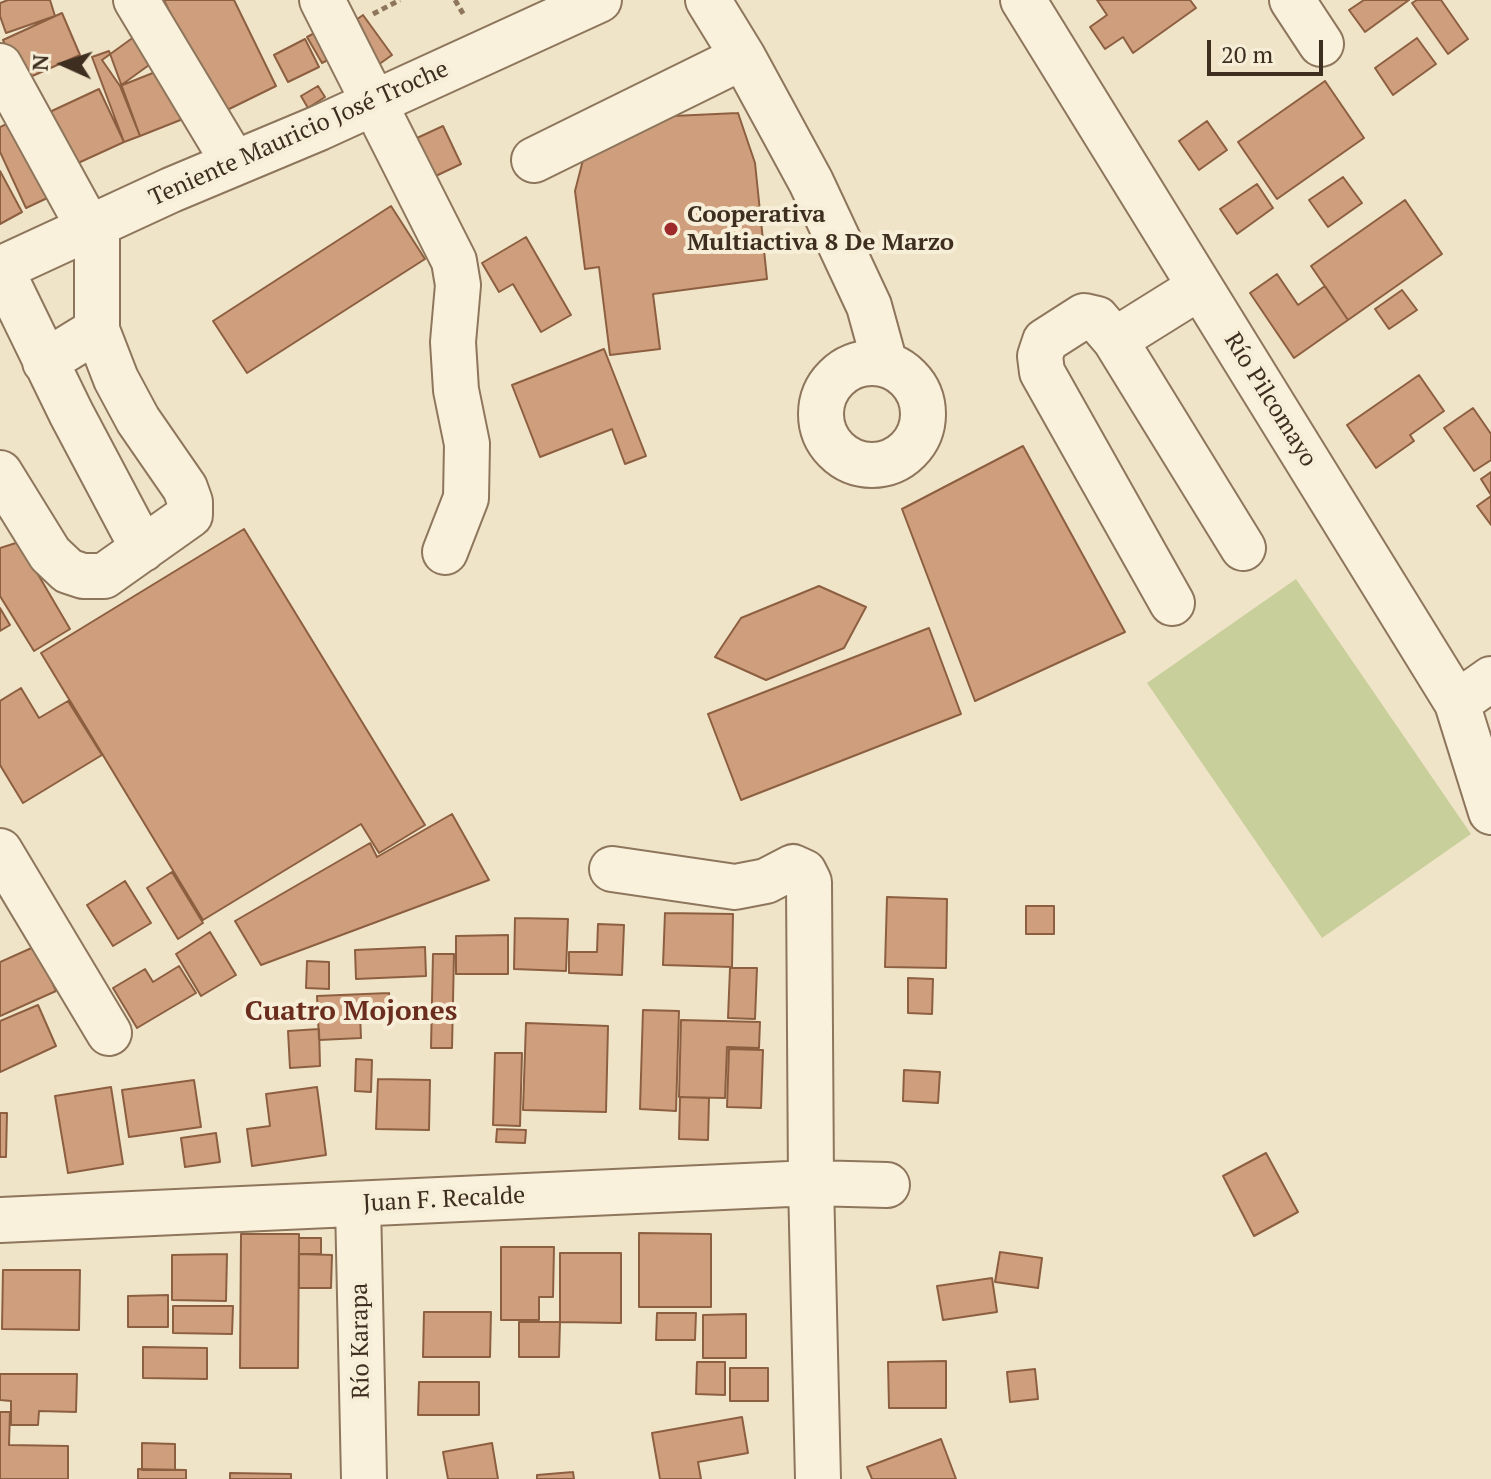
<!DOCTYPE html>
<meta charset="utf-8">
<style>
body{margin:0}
#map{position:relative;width:1491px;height:1479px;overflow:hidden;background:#f0e4c8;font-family:"PT Serif",serif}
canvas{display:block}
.north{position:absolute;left:24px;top:24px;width:80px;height:80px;-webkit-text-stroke:6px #f7eed8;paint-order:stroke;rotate:273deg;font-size:22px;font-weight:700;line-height:32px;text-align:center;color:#3d2e20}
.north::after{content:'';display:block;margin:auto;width:28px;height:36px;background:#3d2e20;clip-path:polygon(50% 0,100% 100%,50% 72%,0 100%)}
.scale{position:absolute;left:1207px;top:40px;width:116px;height:36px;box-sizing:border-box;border:4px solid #3d2e20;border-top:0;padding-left:10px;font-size:24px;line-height:28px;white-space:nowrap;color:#3d2e20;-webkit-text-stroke:6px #f7eed8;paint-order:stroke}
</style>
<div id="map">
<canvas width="1491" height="1479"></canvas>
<div class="north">N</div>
<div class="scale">20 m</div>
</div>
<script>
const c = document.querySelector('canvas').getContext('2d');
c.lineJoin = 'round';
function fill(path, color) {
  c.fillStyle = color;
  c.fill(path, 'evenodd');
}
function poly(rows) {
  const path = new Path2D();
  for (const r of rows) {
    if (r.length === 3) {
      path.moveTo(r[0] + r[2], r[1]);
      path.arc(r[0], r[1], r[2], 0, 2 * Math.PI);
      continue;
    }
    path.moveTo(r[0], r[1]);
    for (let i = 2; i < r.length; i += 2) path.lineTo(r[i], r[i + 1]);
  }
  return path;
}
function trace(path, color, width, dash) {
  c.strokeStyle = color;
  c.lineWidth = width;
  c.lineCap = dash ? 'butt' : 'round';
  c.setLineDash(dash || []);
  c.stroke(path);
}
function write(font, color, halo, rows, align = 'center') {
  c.font = font + ' "PT Serif",serif';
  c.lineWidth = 8;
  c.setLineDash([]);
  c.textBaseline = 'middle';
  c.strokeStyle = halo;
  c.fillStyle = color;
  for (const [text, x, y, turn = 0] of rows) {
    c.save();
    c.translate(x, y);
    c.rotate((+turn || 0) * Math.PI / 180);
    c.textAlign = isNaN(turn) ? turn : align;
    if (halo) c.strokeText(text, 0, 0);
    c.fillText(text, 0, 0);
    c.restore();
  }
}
fill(poly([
 [1296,579,1471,834,1322,938,1147,683]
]), '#c9cf9b');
const building = poly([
 [8,0,50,0,55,16,6,33,0,16,0,3,8,0],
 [164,0,234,0,276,86,219,114,164,0],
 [1097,0,1190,0,1196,8,1133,53,1123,37,1105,49,1090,27,1107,15,1097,0],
 [1364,0,1409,0,1365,32,1349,10,1364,0],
 [1417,0,1441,0,1468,39,1448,54,1412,3,1417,0],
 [62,13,80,55,21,81,3,40,62,13],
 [363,15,392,55,378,65,349,25,363,15],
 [326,27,341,53,322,63,307,37,326,27],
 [138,34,156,60,120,86,102,60,138,34],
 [1417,38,1436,64,1393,95,1375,68,1417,38],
 [305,39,319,67,288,82,274,55,305,39],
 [109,51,140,136,124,142,92,57,109,51],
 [168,67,188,117,140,136,120,86,168,67],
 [1325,81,1364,138,1277,199,1238,142,1325,81],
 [318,86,325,97,308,108,301,96,318,86],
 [99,89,124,142,65,169,41,116,99,89],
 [738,113,755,163,767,279,653,294,660,349,610,355,599,267,585,269,575,191,583,160,651,117,738,113],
 [22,117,58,193,26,208,0,152,0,127,22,117],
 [1207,121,1227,150,1199,170,1179,141,1207,121],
 [443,126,461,164,421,183,404,144,443,126],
 [0,171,22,212,0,224,0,171],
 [1343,177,1362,203,1328,227,1309,200,1343,177],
 [1257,184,1273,208,1237,234,1220,209,1257,184],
 [1405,200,1442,254,1348,320,1311,266,1405,200],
 [391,206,425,259,247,373,213,321,391,206],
 [526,237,571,315,541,332,513,284,499,292,482,263,526,237],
 [1277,274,1298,305,1325,286,1348,320,1294,358,1250,293,1277,274],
 [1402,290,1417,310,1389,329,1375,309,1402,290],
 [604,349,646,456,625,464,612,429,540,457,512,385,604,349],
 [1419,375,1444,411,1410,435,1414,441,1376,468,1347,425,1419,375],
 [1473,408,1491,434,1491,460,1474,471,1444,428,1473,408],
 [1023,446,1125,632,975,701,902,509,1023,446],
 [1491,472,1491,495,1481,479,1491,472],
 [1491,496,1491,525,1477,506,1491,496],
 [244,529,425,825,379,853,361,824,203,920,41,653,244,529],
 [19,542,70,629,34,651,0,596,0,548,19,542],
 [819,586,866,607,844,648,766,680,715,657,741,618,819,586],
 [0,608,10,625,0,631,0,608],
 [929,628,961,714,741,800,708,714,929,628],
 [21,688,39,718,68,701,102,755,23,803,0,765,0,701,21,688],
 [452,814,489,880,261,965,235,921,370,843,377,857,452,814],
 [172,872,203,923,178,939,147,888,172,872],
 [125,881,151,923,113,946,87,905,125,881],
 [887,897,947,899,946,968,885,967,887,897],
 [1026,906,1054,906,1054,934,1026,934,1026,906],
 [665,913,733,914,732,967,663,965,665,913],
 [515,918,568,919,566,971,514,969,515,918],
 [598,924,624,925,622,975,569,973,569,952,597,952,598,924],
 [210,932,236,975,201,996,176,954,210,932],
 [508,935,508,974,456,974,456,936,508,935],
 [36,946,56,991,0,1016,0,962,36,946],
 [425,947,426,976,356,979,355,950,425,947],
 [433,954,454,954,452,1048,431,1048,433,954],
 [307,961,329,962,329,989,306,988,307,961],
 [179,966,196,993,137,1028,113,988,145,969,153,982,179,966],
 [730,968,757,968,755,1019,728,1018,730,968],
 [908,978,933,979,932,1014,908,1013,908,978],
 [389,993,390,1013,360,1014,361,1038,319,1040,317,996,389,993],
 [38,1005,56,1046,0,1072,0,1021,38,1005],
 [643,1010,679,1011,676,1111,640,1109,643,1010],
 [681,1020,760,1022,759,1048,727,1047,725,1098,679,1097,681,1020],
 [526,1023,608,1026,606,1112,523,1110,526,1023],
 [319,1029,320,1066,290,1068,288,1031,319,1029],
 [729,1049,763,1050,761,1108,727,1107,729,1049],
 [495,1053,522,1053,520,1126,493,1125,495,1053],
 [356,1059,372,1060,371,1092,355,1091,356,1059],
 [904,1070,940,1072,938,1103,903,1101,904,1070],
 [378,1079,430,1080,429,1130,376,1129,378,1079],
 [194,1080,201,1127,129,1137,122,1090,194,1080],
 [111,1087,123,1164,68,1173,55,1096,111,1087],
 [317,1087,326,1155,252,1166,247,1129,270,1126,266,1094,317,1087],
 [680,1097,709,1098,708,1140,679,1139,680,1097],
 [0,1113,7,1113,6,1157,0,1157,0,1113],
 [497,1129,526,1130,525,1143,496,1142,497,1129],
 [216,1133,220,1162,185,1167,181,1138,216,1133],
 [1266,1153,1298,1212,1254,1236,1223,1176,1266,1153],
 [639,1233,711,1234,711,1307,639,1307,639,1233],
 [241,1234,299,1234,298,1368,240,1368,241,1234],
 [299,1238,321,1238,321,1254,299,1254,299,1238],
 [501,1247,554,1247,553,1297,539,1297,539,1320,501,1320,501,1247],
 [1000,1252,1042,1258,1038,1288,995,1282,1000,1252],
 [560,1253,621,1253,621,1323,560,1322,560,1253],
 [227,1254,226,1301,172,1300,172,1255,227,1254],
 [299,1254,332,1255,331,1288,299,1288,299,1254],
 [3,1270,80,1270,79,1330,2,1329,3,1270],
 [992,1278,997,1312,943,1320,937,1286,992,1278],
 [168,1295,168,1327,128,1327,128,1296,168,1295],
 [173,1306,233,1306,232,1334,173,1333,173,1306],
 [424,1312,491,1312,490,1357,423,1357,424,1312],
 [657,1313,696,1313,695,1340,656,1340,657,1313],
 [746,1314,746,1358,703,1358,703,1315,746,1314],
 [519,1322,560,1322,559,1357,519,1357,519,1322],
 [143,1347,207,1348,207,1379,143,1378,143,1347],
 [946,1361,946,1408,889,1408,888,1362,946,1361],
 [697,1362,725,1362,725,1395,696,1394,697,1362],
 [730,1368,768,1368,768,1401,730,1401,730,1368],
 [1035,1369,1038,1399,1010,1402,1007,1372,1035,1369],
 [0,1374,77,1374,76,1412,39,1411,38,1425,11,1425,11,1401,0,1400,0,1374],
 [419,1382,479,1382,479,1415,418,1415,419,1382],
 [0,1412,10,1412,9,1445,68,1446,68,1479,0,1479,0,1412],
 [742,1417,748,1453,698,1462,701,1479,660,1479,652,1433,742,1417],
 [941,1439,956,1479,872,1479,867,1467,941,1439],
 [142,1443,175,1444,175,1470,142,1470,142,1443],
 [492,1443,498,1479,448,1479,443,1452,492,1443],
 [138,1469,186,1470,186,1479,138,1479,138,1469],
 [573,1472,574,1479,537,1479,537,1475,573,1472],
 [230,1473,291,1474,291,1479,230,1479,230,1473]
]);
fill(building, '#cf9f7d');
trace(building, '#8d5f41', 2);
const minor = poly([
 [136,0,234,163],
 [322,0,454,261,458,285,453,342,456,390,467,444,466,498,445,552],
 [708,0,743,57,811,182,869,306,885,364],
 [1023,0,1457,703,1491,812],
 [1292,0,1321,44],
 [0,66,89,228],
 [534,160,743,57],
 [0,269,171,190,319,128,599,0],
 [1,269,71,413,143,549],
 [1200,287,1115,340,1243,548],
 [97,330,97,224],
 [1115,340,1097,319,1084,316,1045,341,1040,356,1042,372,1172,603],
 [872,414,51],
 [0,473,50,554,68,571,83,576,104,576,190,515,190,502,185,488,138,420,116,379,97,330,45,362],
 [1457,703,1491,679],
 [0,851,109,1033],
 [612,869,735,887,766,881,793,867,804,872,809,882,811,1183,818,1479],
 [358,1204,364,1479],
 [0,1220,811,1183,887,1185]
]);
trace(minor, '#8d765c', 48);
trace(poly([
 [455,0,465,17],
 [373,14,400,0]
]), '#8d765c', 5, [6, 4]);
trace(minor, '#faf1dc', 44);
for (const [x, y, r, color] of [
 [671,229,8,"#9e2a2b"]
]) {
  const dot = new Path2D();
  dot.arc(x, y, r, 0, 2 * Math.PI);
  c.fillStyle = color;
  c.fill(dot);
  trace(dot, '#f7eed8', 3);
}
write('24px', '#3d2e20', '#f7eed8', [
 ["Teniente Mauricio José Troche",299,134,-24],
 ["Río Pilcomayo",1270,400,58],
 ["Juan F. Recalde",444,1200,-3],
 ["Río Karapa",361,1341,-91]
]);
write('bold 24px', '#3d2e20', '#f7eed8', [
 ["Cooperativa",687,215],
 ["Multiactiva 8 De Marzo",687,243]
], 'left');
write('bold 28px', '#6b2e1e', '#f7eed8', [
 ["Cuatro Mojones",351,1012]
]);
</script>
